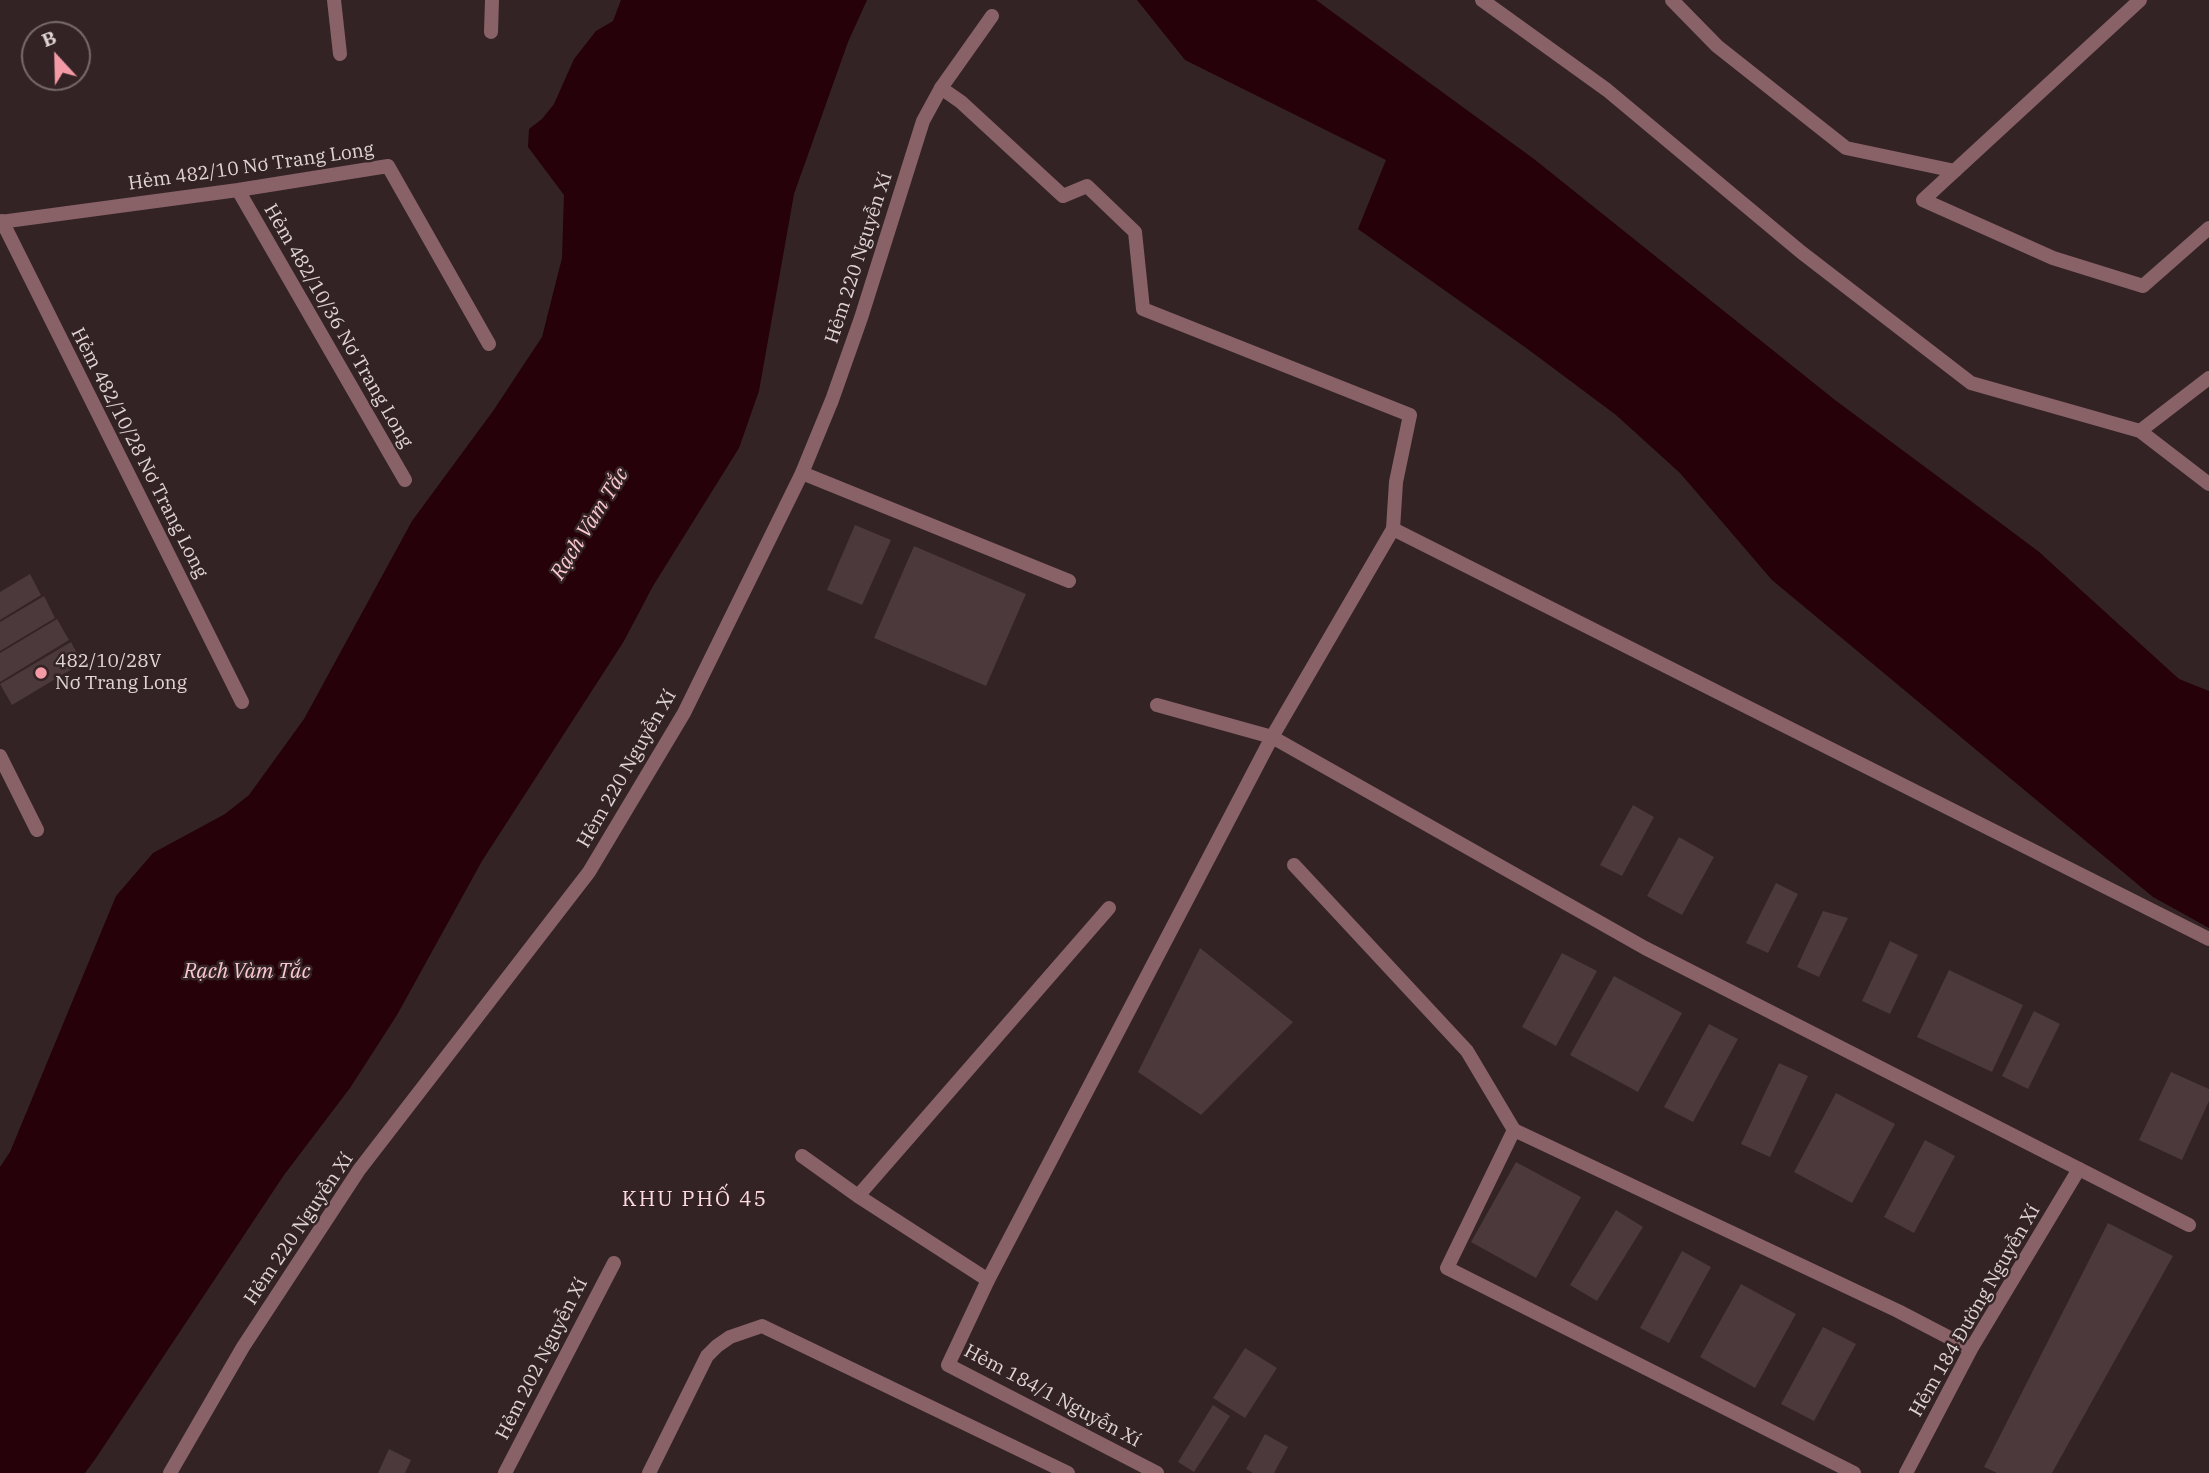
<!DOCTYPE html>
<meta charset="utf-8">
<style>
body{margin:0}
#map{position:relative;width:2209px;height:1473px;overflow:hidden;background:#332325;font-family:"IBM Plex Serif",serif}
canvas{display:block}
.north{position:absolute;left:21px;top:21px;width:70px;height:70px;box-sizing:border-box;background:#332325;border:2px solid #786a6c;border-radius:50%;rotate:338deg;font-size:19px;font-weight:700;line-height:28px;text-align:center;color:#e0d5d6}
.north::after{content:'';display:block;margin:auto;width:24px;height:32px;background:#f49aa6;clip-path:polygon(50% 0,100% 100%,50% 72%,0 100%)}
</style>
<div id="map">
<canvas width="2209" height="1473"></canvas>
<div class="north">B</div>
</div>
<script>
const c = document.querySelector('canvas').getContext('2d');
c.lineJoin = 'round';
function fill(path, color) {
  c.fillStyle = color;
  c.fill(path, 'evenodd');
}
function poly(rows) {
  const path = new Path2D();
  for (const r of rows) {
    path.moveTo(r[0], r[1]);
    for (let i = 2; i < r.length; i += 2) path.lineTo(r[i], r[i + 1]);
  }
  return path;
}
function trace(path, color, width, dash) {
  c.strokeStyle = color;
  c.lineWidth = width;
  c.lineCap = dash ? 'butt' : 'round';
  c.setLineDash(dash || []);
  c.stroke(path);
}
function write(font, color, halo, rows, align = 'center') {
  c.font = font + ' "IBM Plex Serif",serif';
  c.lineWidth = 5;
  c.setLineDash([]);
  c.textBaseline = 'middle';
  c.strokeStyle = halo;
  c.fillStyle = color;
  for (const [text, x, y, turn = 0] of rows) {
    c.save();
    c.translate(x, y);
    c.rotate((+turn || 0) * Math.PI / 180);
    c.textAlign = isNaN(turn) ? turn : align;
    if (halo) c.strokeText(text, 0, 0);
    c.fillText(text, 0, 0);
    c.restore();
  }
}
fill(poly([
 [621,0,867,0,848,42,794,194,759,391,739,448,653,586,624,641,482,861,397,1015,350,1088,284,1175,96,1458,85,1473,0,1473,0,1167,10,1152,116,896,153,853,225,814,249,795,304,719,412,521,493,411,542,337,562,258,564,195,528,147,529,129,542,119,554,104,574,59,596,31,613,21],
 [1137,0,1316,0,1534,159,1835,400,2038,551,2179,679,2209,691,2209,928,2153,897,1772,580,1680,473,1616,415,1529,350,1358,229,1386,160,1185,60]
]), '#260109');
fill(poly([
 [855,525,891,540,862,605,827,590],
 [914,546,1026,594,986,686,874,638],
 [30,574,41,595,0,620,0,592],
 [44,596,55,618,0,651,0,622],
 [57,619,69,640,0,682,0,653],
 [71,642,82,663,12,705,0,684],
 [1633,805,1654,817,1622,876,1600,865],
 [1679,837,1714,857,1682,915,1647,896],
 [1776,883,1798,894,1768,953,1746,943],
 [1823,911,1848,918,1819,977,1797,967],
 [1890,941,1918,955,1890,1014,1862,1001],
 [1200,948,1293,1022,1201,1115,1138,1072],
 [1562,953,1597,971,1556,1046,1522,1027],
 [1949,970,2023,1005,1992,1072,1917,1037],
 [1614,976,1682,1013,1638,1092,1570,1055],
 [2034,1011,2060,1024,2028,1089,2002,1076],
 [1709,1024,1738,1039,1693,1122,1664,1107],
 [1779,1063,1808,1076,1770,1157,1741,1144],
 [2171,1072,2209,1089,2209,1101,2182,1160,2139,1140],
 [1836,1093,1895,1124,1852,1203,1794,1172],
 [1925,1140,1955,1156,1914,1233,1884,1217],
 [1516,1162,1581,1197,1536,1278,1471,1242],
 [1616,1210,1643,1227,1597,1301,1570,1285],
 [2108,1223,2173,1256,2052,1473,1997,1473,1984,1467],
 [1682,1251,1711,1267,1669,1343,1640,1328],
 [1741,1284,1796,1314,1755,1388,1700,1357],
 [1823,1327,1856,1344,1814,1421,1781,1404],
 [1245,1348,1277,1368,1245,1418,1213,1398],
 [1213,1405,1230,1416,1194,1472,1178,1462],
 [1265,1434,1288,1447,1274,1473,1253,1473,1246,1469],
 [389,1449,411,1460,405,1473,378,1473]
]), '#4b393b');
trace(poly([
 [334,0,340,54],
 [1482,0,1607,90,1801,252,1971,383,2140,431,2209,378],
 [1672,0,1717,46,1846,148,1955,171],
 [2140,0,1923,200,2053,258,2143,286,2209,228],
 [491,32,492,0],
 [941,88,961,102,1063,196,1087,186,1135,232,1143,309,1410,415,1396,482,1393,529],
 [238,190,405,480],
 [2,221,242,702],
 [0,222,238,190,388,166,489,344],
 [2140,431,2209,484],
 [802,473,1069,581],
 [1157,705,1272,737],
 [0,756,37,830],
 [1294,865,1467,1051,1514,1130],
 [802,1156,858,1196,988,1280,948,1365,1157,1473],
 [2079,1169,2189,1225],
 [858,1196,1109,908],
 [505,1473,614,1263],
 [649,1473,707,1356,717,1346,730,1337,762,1326,1068,1473]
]), '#896267', 14);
trace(poly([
 [988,1280,1272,737],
 [170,1473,243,1347,359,1170,589,872,684,713,802,473,832,400,861,318,923,121,941,88,992,16],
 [1854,1473,1447,1268,1514,1130,1898,1311,1971,1349],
 [1906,1473,1971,1349,2079,1169,1645,948,1272,737,1393,529,2209,939]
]), '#896267', 14);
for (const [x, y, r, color] of [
 [41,673,7,"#f49aa6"]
]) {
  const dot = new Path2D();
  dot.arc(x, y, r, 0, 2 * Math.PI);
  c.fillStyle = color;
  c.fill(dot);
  trace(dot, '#332325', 2.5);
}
write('19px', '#e0d5d6', '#332325', [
 ["Hẻm 482/10 Nơ Trang Long",251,167,-8],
 ["Hẻm 220 Nguyễn Xí",859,258,-72],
 ["Hẻm 482/10/36 Nơ Trang Long",338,326,60],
 ["Hẻm 482/10/28 Nơ Trang Long",139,453,63],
 ["Hẻm 220 Nguyễn Xí",627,769,-60],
 ["Hẻm 220 Nguyễn Xí",299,1229,-56],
 ["Hẻm 184 Đường Nguyễn Xí",1975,1311,-60],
 ["Hẻm 202 Nguyễn Xí",542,1359,-63],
 ["Hẻm 184/1 Nguyễn Xí",1052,1396,28]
]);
write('19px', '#e0d5d6', '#332325', [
 ["482/10/28V",55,662],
 ["Nơ Trang Long",55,684]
], 'left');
write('italic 21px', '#fac8ce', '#332325', [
 ["Rạch Vàm Tắc",590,524,-58],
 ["Rạch Vàm Tắc",247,972]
]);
c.letterSpacing = '2px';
write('21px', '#fedade', '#332325', [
 ["KHU PHỐ 45",695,1200]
]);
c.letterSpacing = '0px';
</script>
